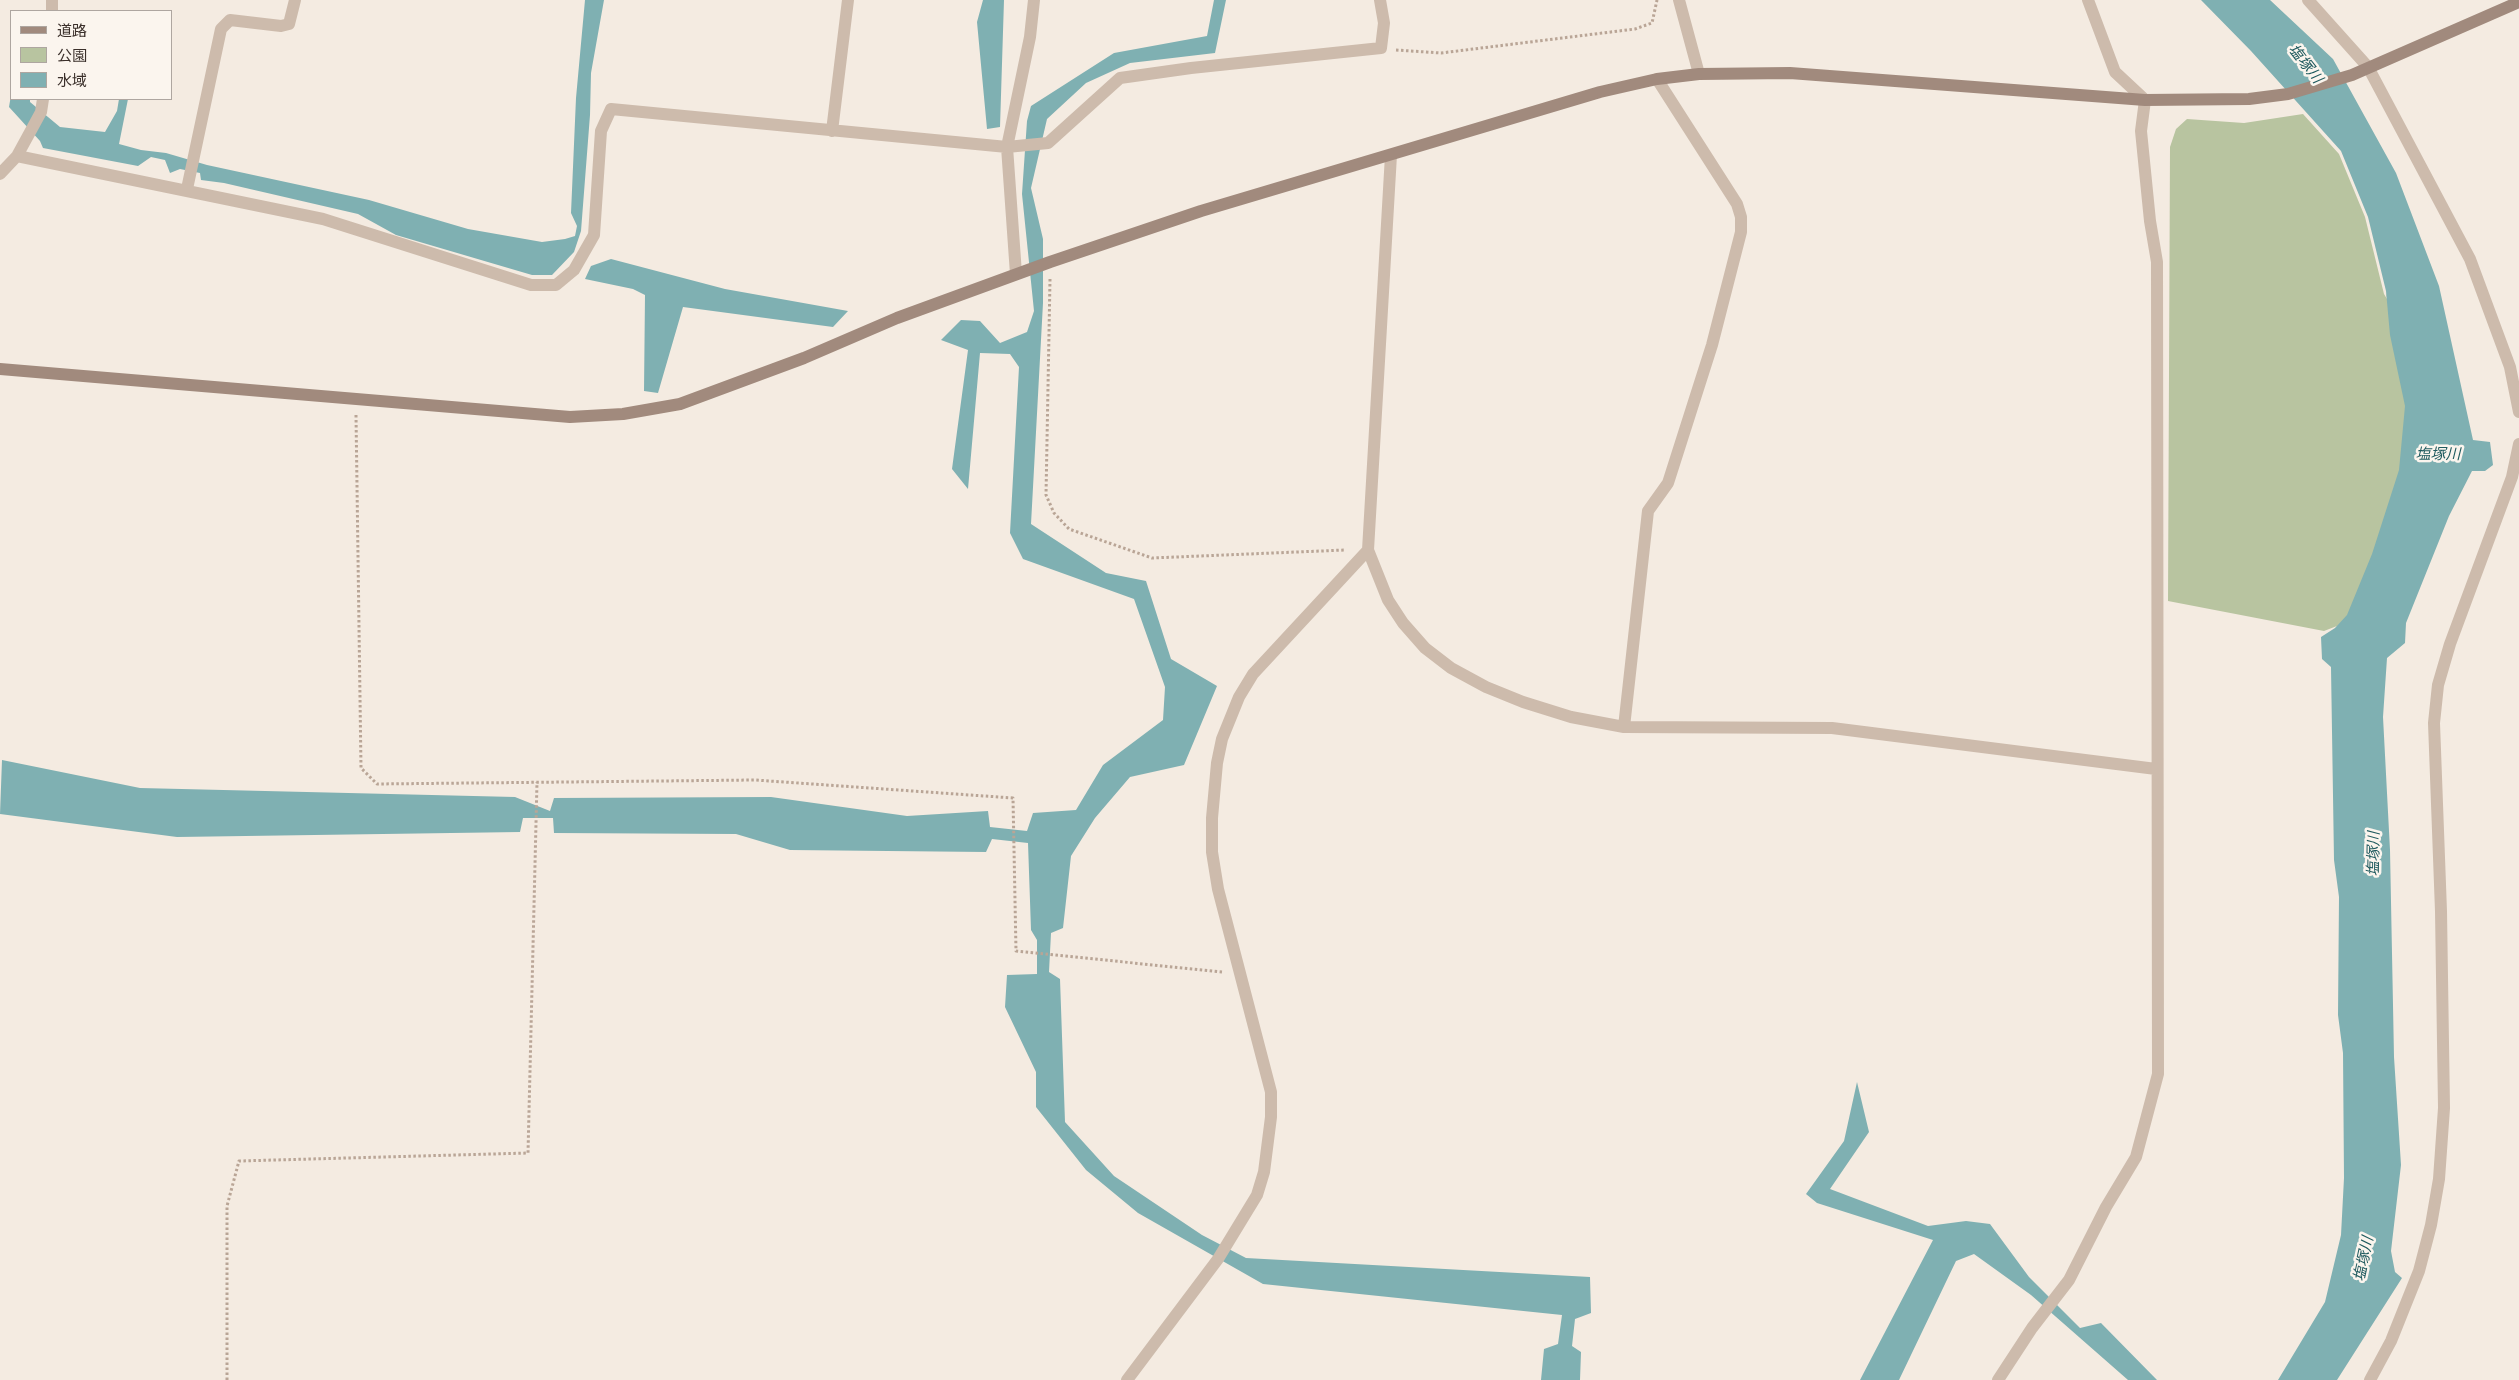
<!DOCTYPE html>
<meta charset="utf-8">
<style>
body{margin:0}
#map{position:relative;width:2519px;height:1380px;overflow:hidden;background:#f4ebe1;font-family:Figtree,"Noto Sans JP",sans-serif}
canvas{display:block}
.legend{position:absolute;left:10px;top:10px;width:162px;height:90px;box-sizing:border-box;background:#fbf5ee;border:1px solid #aea6a0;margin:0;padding:6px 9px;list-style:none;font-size:15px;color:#3b302b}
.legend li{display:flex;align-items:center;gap:10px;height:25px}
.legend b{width:25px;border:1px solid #aea6a0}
</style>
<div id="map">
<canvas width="2519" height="1380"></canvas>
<ul class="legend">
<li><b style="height:6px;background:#a18a7d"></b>道路</li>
<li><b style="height:14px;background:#b8c4a0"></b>公園</li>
<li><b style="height:14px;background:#7fb0b2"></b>水域</li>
</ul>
</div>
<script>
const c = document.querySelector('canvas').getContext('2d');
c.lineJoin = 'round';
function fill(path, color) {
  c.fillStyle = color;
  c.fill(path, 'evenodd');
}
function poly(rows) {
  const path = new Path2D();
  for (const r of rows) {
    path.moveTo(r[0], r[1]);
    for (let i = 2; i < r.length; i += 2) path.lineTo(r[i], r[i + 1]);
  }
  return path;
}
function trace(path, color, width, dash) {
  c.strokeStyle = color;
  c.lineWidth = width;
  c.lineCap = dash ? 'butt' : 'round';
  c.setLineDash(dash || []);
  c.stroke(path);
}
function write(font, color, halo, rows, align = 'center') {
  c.font = font + ' Figtree,"Noto Sans JP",sans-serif';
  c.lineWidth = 5;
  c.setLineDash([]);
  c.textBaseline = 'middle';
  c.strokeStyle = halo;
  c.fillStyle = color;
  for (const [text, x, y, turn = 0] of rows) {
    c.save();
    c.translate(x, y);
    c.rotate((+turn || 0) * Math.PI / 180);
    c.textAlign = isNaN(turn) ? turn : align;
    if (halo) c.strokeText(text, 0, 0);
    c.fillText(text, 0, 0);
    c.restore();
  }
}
fill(poly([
 [2303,114,2339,154,2365,217,2384,294,2387,299,2386,292,2427,432,2357,609,2335,628,2337,626,2324,631,2168,601,2170,147,2176,129,2187,119,2244,123]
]), '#b8c4a0');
fill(poly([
 [585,0,604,0,591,73,590,115,581,231,574,252,552,275,532,275,396,235,358,214,224,183,201,180,200,173,180,169,170,173,165,160,151,157,138,166,43,148,40,141,9,107,11,95,11,99,30,99,30,102,60,127,105,132,117,111,119,99,128,99,119,144,141,150,166,153,207,165,369,200,468,229,542,242,565,239,575,236,577,226,571,213,576,98],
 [983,0,1004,0,1000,127,987,129,977,22],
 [1214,0,1226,0,1215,53,1130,63,1086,83,1047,119,1031,188,1043,239,1043,303,1031,524,1106,573,1146,581,1171,659,1217,686,1184,765,1130,777,1095,818,1071,856,1063,928,1051,933,1049,972,1060,979,1065,1122,1114,1176,1202,1235,1246,1258,1590,1277,1591,1313,1575,1319,1572,1346,1581,1352,1580,1380,1541,1380,1544,1349,1558,1344,1562,1315,1263,1284,1138,1213,1086,1170,1036,1107,1036,1072,1005,1007,1007,975,1037,974,1037,940,1031,930,1028,843,992,839,986,852,790,850,736,834,554,833,553,818,523,818,520,832,177,837,0,814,2,760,140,788,515,797,550,811,554,798,771,797,907,816,988,811,990,827,1027,831,1033,813,1076,810,1103,765,1163,720,1165,687,1134,599,1023,559,1010,533,1019,367,1010,354,980,353,968,489,952,469,968,350,941,340,961,320,980,321,1000,343,1027,332,1034,311,1022,194,1027,121,1031,106,1114,53,1207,36],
 [2201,0,2270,0,2333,59,2396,173,2439,286,2473,440,2490,442,2493,465,2485,471,2472,471,2449,516,2406,623,2405,643,2387,658,2383,717,2390,850,2394,1057,2401,1165,2391,1251,2395,1272,2402,1278,2337,1380,2278,1380,2325,1302,2341,1235,2344,1178,2343,1053,2338,1015,2339,897,2334,860,2331,667,2322,659,2321,637,2335,628,2347,615,2372,554,2399,470,2405,406,2390,335,2386,291,2368,217,2341,151,2251,51],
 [611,259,725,289,848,311,833,327,683,307,658,393,644,391,645,295,633,289,585,279,591,266],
 [1857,1082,1869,1132,1830,1189,1928,1226,1966,1221,1990,1224,2029,1277,2080,1328,2101,1323,2157,1380,2128,1380,2031,1295,1974,1254,1956,1261,1899,1380,1860,1380,1933,1240,1817,1203,1806,1194,1844,1141]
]), '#7fb0b2');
trace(poly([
 [1396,50,1441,53,1635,29,1652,23,1657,0],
 [1050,279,1046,495,1054,513,1069,529,1152,558,1345,550],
 [356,415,361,768,377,784,755,780,1013,798,1016,951,1222,972],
 [227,1380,227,1206,239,1161,528,1153,537,782]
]), '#b9a596', 3, [2.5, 2.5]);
trace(poly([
 [1679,0,1699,74],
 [2308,0,2368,67,2470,259,2510,367,2519,412],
 [52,11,52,0],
 [832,131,848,0],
 [1391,155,1368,550,1388,600,1403,623,1425,648,1451,668,1486,687,1523,702,1571,717,1624,727,1832,728,2156,769],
 [17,156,323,219,531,285,556,285,574,270,594,235,601,131,611,109,1007,147,1048,143,1120,78,1191,68,1381,48,1384,23,1380,0],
 [0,174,17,156,41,112,43,99],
 [187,189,221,29,230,20,281,26,289,24,295,0],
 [1016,274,1007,147,1030,37,1034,0],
 [1624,727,1648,511,1668,483,1712,345,1741,232,1741,217,1737,204,1657,79],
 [1127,1380,1218,1259,1257,1195,1264,1172,1271,1117,1271,1092,1218,889,1212,852,1212,818,1217,763,1222,739,1239,697,1253,674,1368,550],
 [1998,1380,2032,1328,2069,1280,2106,1207,2136,1157,2158,1074,2157,262,2150,221,2141,131,2145,100,2115,72,2088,0],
 [2370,1380,2391,1341,2419,1271,2431,1225,2439,1179,2444,1108,2441,911,2434,723,2438,685,2450,644,2512,477,2519,444]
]), '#cdbbac', 12);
trace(poly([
 [0,369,570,417,623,414,680,404,804,358,897,318,1050,262,1201,211,1600,92,1657,79,1699,74,1790,73,2145,100,2249,99,2288,94,2352,75,2519,2]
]), '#a18a7d', 12);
write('italic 15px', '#1f5a5e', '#fbf5ee', [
 ["塩塚川",2305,64,52],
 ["塩塚川",2438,455],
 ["塩塚川",2374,854,-89],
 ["塩塚川",2364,1259,-78]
]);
</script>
